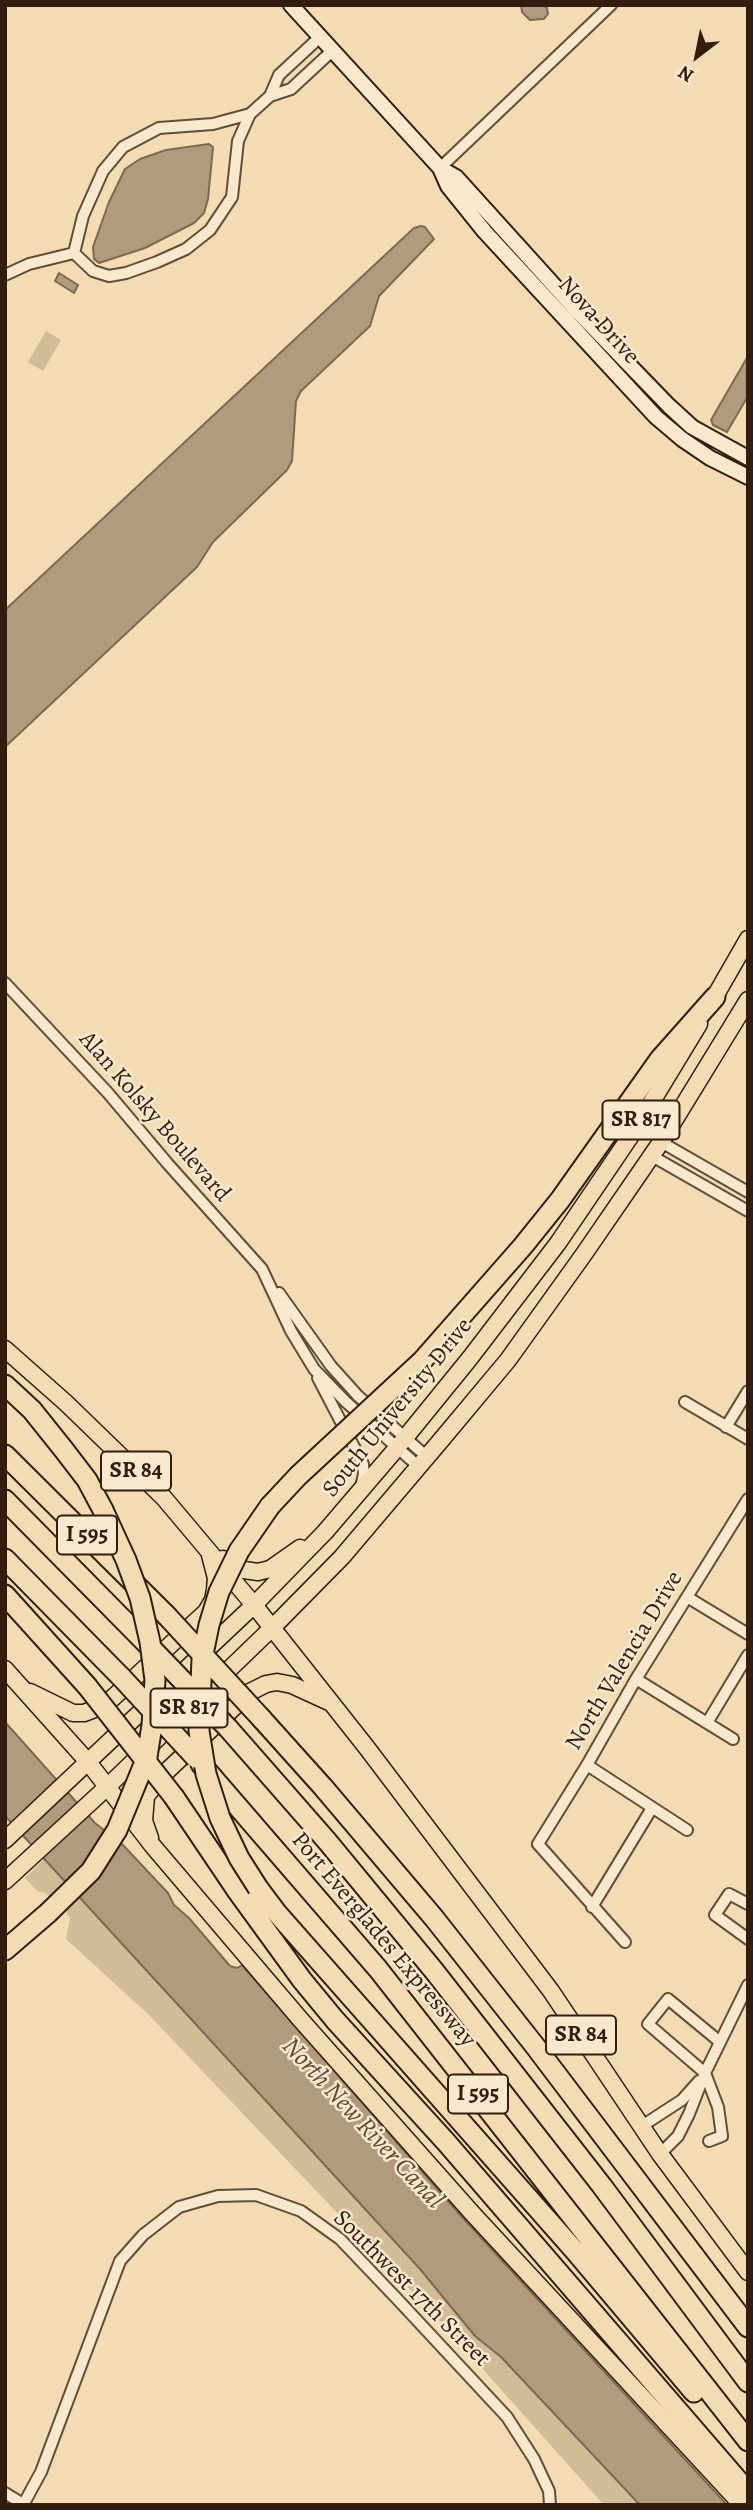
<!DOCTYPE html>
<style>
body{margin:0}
#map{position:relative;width:753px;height:2510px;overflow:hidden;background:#f3dcb4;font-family:Alegreya,serif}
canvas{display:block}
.frame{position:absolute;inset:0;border:7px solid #321d0e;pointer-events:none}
.north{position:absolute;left:662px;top:21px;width:70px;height:70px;-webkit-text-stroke:5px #f7e8ce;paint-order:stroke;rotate:212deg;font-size:19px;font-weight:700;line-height:28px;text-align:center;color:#321d0e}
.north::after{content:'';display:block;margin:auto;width:24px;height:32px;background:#321d0e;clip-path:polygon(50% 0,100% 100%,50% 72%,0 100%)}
</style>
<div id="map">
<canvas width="753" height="2510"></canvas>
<div class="frame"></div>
<div class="north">N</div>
</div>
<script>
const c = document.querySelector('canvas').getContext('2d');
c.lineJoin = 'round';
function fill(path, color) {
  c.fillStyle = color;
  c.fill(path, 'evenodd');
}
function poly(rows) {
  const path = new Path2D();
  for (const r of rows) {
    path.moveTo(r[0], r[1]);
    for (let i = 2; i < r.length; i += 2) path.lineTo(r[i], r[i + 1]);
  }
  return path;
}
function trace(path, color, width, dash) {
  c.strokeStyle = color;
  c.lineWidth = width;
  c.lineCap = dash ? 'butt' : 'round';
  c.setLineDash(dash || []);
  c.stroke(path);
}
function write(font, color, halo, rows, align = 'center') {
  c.font = font + ' Alegreya,serif';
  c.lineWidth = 5;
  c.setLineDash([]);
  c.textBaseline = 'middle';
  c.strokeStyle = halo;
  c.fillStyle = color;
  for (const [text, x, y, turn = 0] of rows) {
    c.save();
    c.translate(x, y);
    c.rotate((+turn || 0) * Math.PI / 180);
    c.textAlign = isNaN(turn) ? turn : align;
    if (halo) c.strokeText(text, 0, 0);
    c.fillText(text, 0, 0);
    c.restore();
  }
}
fill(poly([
 [46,331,61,340,43,371,28,362],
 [45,1858,420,2269,475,2336,501,2357,640,2505,604,2505,438,2319,149,2015,66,1939,70,1918,64,1909,45,1893,37,1891,25,1878]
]), '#d2bc98');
const water = poly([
 [521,5,544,6,547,8,548,14,544,19,530,20,522,12,521,5],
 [209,144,213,147,208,199,204,213,194,223,145,248,99,263,94,259,93,247,109,202,125,169,140,159,166,150,209,144],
 [421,226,425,227,434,239,379,296,370,326,301,391,296,401,292,461,287,470,213,542,197,567,5,747,5,610,414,228,421,226],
 [59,273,78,285,74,293,55,281,59,273],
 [748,356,748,396,727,432,713,425,711,420,748,356],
 [5,1722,95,1823,122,1844,168,1893,174,1905,189,1918,230,1966,237,1968,242,1965,462,2217,727,2505,640,2505,501,2357,475,2336,420,2269,5,1816,5,1722]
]);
fill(water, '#b19b7c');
trace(water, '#7e6950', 2);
const street = poly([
 [270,96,279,75,320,37],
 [250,114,213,124,159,128,123,147,103,171,83,216,74,253,93,271,109,276,126,273,157,262,186,249,210,230,232,197,238,141,250,114,270,96,291,89,332,51],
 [440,168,611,5],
 [5,275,29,264,74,253],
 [5,983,108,1093,168,1164,262,1269,291,1331,314,1369,346,1402,418,1466],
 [661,1142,748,1192],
 [652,1156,748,1211],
 [279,1293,331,1366,358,1396,427,1457],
 [318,1378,363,1464,364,1474,361,1487],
 [685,1402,748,1439],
 [726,1427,748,1391],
 [687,1597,748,1634],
 [636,1679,733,1739],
 [707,1723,748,1655],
 [587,1765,687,1830],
 [748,1904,729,1894,715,1915,748,1939],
 [592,1907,652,1808],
 [625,1942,538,1844,587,1765,636,1679,748,1499],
 [642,2126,682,2100,699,2081],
 [709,2141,722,2136,718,2107,705,2073,648,2024,668,1999,720,2042],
 [660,2154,678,2136,689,2114,705,2073,748,1985],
 [5,2493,23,2504],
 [23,2505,41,2472,120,2261,143,2235,179,2207,218,2196,256,2195,301,2211,340,2239,400,2302,507,2417,534,2459,549,2491,550,2505]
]);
const secondary = poly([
 [291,5,440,168,456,177,579,313,669,406,692,427,748,458],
 [440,168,448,186,485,232,656,417,682,439,710,458,748,477]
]);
const primary = poly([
 [710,1005,748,939],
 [5,1349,66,1403,164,1498,254,1605,367,1748,551,1991,660,2154,748,2272],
 [223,1559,244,1570,258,1572,270,1569,300,1548],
 [5,1669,88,1762,152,1845,300,2019,472,2213,742,2505],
 [30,1692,73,1713,84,1713,105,1705,206,1612,213,1600,215,1590,216,1578,210,1555],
 [150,1838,144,1821,146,1796,167,1771,250,1692,266,1684,277,1682,292,1685,329,1702],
 [5,1840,254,1605,325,1532,396,1449,470,1358,558,1243,634,1131,699,1024],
 [5,1881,106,1788,272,1628,342,1557,442,1439,508,1360,584,1254,661,1142,748,1000]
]);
const highway = poly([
 [422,1361,523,1246,560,1200,660,1059,715,997],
 [5,1385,32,1410,64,1450,87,1480,103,1510],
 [5,1455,167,1616],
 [5,1500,152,1649],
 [239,1551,270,1506],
 [5,1559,122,1678],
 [5,1595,87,1686],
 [261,1718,323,1787,434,1918,535,2046,748,2327],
 [228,1728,327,1841,435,1972,602,2186,748,2382],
 [201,1764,378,1969,748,2441],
 [174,1797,238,1892,302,1980,335,2020,446,2142,748,2492],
 [258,1888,276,1912,575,2251,694,2392],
 [5,1950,48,1913]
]);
trace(street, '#624d38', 14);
trace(secondary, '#321d0e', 18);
trace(primary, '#321d0e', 19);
trace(highway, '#321d0e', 23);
trace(street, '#f7e8ce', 10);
trace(secondary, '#f7e8ce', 14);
trace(primary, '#f3dcb4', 16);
trace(highway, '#f3dcb4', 19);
const highwayBridge = poly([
 [270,1506,298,1476,422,1361],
 [239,1551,219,1592,209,1625,202,1659,199,1731,206,1774,220,1818,239,1858,258,1888],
 [167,1616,261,1718],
 [152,1649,228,1728],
 [122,1678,196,1758],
 [87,1686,174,1797],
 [48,1913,91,1871,117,1830,147,1757,152,1725,155,1680,150,1642,140,1598,126,1560,103,1510]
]);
trace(highwayBridge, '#321d0e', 23, []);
trace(highwayBridge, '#f3dcb4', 19);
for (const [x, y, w] of [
 [641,1120,77],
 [136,1471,70],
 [87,1535,60],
 [189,1708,77],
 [581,2035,70],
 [478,2094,60]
]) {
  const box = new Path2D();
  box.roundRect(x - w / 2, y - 19.5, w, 39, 5);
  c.fillStyle = '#f7e8ce';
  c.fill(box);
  trace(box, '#321d0e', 2);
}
write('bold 23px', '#321d0e', null, [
 ["SR 817",641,1120],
 ["SR 84",136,1471],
 ["I 595",87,1535],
 ["SR 817",189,1708],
 ["SR 84",581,2035],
 ["I 595",478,2094]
]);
write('24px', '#321d0e', '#f7e8ce', [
 ["Nova Drive",598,321,48],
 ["Alan Kolsky Boulevard",154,1117,49],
 ["South University Drive",398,1408,-51],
 ["North Valencia Drive",625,1661,-59],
 ["Port Everglades Expressway",383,1940,50],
 ["Southwest 17th Street",411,2289,45]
]);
write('italic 26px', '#5e4934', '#f7e8ce', [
 ["North New River Canal",362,2124,47]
]);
</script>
